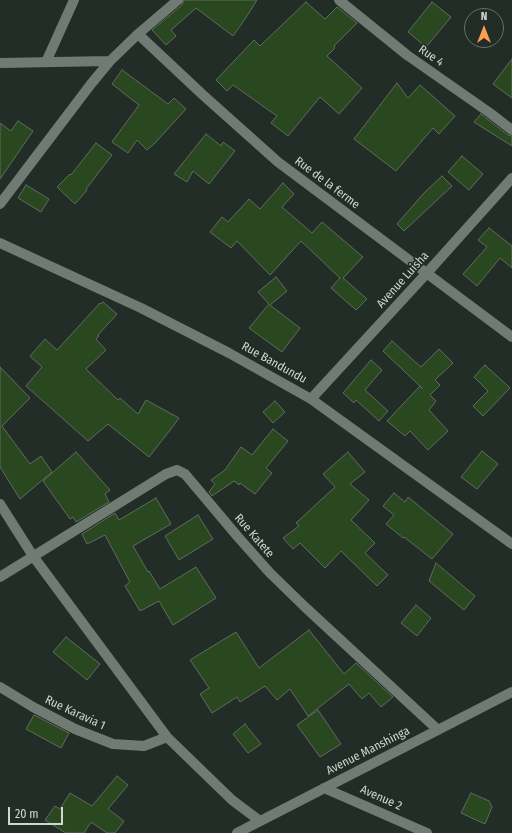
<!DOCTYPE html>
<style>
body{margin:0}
#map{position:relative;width:512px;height:833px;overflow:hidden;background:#232d27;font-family:"Fira Sans Condensed",sans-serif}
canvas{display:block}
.north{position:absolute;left:464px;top:8px;width:40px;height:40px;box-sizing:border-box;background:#232d27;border:1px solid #68716b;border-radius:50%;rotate:0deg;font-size:11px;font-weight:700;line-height:16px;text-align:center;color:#d0d6d2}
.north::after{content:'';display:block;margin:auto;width:14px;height:18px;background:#fc9e52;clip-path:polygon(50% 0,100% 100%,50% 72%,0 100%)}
.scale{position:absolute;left:8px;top:807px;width:55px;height:18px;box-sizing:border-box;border:2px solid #d0d6d2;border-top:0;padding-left:5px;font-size:12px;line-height:14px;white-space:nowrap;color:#d0d6d2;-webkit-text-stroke:3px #232d27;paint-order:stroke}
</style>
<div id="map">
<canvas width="512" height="833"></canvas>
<div class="north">N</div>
<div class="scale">20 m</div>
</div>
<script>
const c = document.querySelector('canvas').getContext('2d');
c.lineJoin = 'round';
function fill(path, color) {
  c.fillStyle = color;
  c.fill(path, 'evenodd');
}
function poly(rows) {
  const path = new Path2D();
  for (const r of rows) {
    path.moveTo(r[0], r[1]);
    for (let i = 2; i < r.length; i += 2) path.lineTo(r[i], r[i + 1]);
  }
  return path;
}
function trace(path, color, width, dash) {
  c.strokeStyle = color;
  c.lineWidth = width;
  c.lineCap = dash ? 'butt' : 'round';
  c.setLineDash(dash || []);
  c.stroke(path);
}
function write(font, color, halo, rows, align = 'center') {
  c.font = font + ' "Fira Sans Condensed",sans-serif';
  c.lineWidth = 3.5;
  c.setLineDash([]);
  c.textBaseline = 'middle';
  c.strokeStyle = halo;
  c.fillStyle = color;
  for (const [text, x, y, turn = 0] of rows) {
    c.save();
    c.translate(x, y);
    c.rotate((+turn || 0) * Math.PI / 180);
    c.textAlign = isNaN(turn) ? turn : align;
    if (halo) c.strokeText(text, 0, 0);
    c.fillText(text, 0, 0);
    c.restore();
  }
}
const building = poly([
 [184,0,257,0,245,19,233,36,196,8,171,30,176,36,166,45,152,30,182,5,184,0],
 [306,2,325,19,337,7,357,23,334,46,335,48,327,56,362,88,339,114,320,97,288,136,271,123,277,116,233,85,227,91,216,80,254,40,260,46,306,2],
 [432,2,451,17,426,47,408,32,432,2],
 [512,59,512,98,493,84,512,59],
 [122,70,168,104,174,98,186,109,155,143,147,150,137,140,128,153,112,142,139,105,112,84,122,70],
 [397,83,408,98,420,85,455,116,439,134,433,128,396,171,354,139,397,83],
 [481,114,508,135,512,136,512,146,474,122,481,114],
 [18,121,33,131,0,179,0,123,11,131,18,121],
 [206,134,221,146,223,142,235,151,209,184,193,171,187,182,174,174,206,134],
 [96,143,112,155,86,189,87,190,75,204,57,187,70,174,71,175,96,143],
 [462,156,483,174,469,190,448,172,462,156],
 [442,176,452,186,404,231,397,224,424,193,442,176],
 [283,183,294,194,282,207,312,233,322,222,363,257,343,278,367,299,356,310,331,288,340,278,301,241,270,275,237,241,231,248,210,232,222,217,228,222,249,199,260,209,283,183],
 [26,185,49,199,41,212,18,198,26,185],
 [489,228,512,246,512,268,500,258,477,286,463,274,487,247,478,240,489,228],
 [276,277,287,291,270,305,300,328,282,352,249,328,269,304,258,292,276,277],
 [103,302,117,314,98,335,99,336,96,339,106,350,86,369,118,400,120,398,138,414,146,400,179,418,174,425,149,457,108,424,88,441,26,386,42,367,30,356,45,339,57,350,100,303,101,304,103,302],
 [392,341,421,367,439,349,453,363,435,380,440,385,430,395,436,401,429,410,448,431,428,450,410,431,405,436,387,421,420,386,423,389,383,351,392,341],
 [371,360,382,370,365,390,388,411,379,421,356,400,354,403,343,393,371,360],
 [485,365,510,388,483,416,473,406,488,391,474,377,485,365],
 [0,367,30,398,2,426,30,464,41,456,52,472,20,499,0,467,0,367],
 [275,401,285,412,273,423,263,412,275,401],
 [273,429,288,441,266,468,272,473,255,494,240,483,239,485,234,481,212,496,209,492,215,484,211,480,225,470,241,447,252,455,273,429],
 [482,451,498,464,477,489,461,477,482,451],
 [76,452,110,490,105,494,109,502,76,522,73,517,70,519,43,481,76,452],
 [348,452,365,472,350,484,369,500,351,520,375,543,365,553,388,575,377,586,341,551,325,568,300,543,293,549,283,538,299,526,296,523,335,487,323,474,348,452],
 [394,493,405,502,408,497,453,534,432,559,404,537,403,538,386,524,394,515,383,506,394,493],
 [156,498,171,524,133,546,148,572,149,571,160,589,196,567,216,598,173,625,159,601,140,611,125,586,130,582,105,535,87,544,82,534,115,513,119,520,156,498],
 [198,515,213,539,179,560,165,536,198,515],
 [436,563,475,596,464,610,429,581,436,563],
 [416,605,431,618,417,636,401,623,416,605],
 [309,630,344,674,356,663,393,697,381,707,369,693,362,699,349,684,308,716,290,689,277,700,265,686,240,702,237,697,212,713,200,694,209,688,190,660,236,632,259,668,309,630],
 [66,637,100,664,87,680,53,652,66,637],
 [318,710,341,744,320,757,297,725,318,710],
 [34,715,69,733,61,748,26,729,34,715],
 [245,724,261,744,248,753,233,734,245,724],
 [117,776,128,785,108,809,124,821,115,833,107,833,91,822,84,833,66,833,45,820,55,806,60,809,70,793,92,806,117,776],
 [471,793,489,801,492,807,485,824,461,813,471,793]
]);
fill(building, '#294820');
trace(building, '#636a61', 1);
trace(poly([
 [339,0,407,55,490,113,512,130],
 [138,34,203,95,278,162,512,337],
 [46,62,74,0],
 [0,63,110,61],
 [0,204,91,84,110,61,138,34,178,0],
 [0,243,141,308,229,353,311,399,512,544],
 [311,399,426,274,512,178],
 [0,504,33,556,167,737,232,800,260,821],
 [0,577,166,474,177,470,185,474,238,537,270,573,305,607,438,730],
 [0,687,33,707,75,729,113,744,144,746,167,737],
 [324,788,427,833],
 [237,833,512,692]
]), '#707b74', 10);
write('12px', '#d0d6d2', '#232d27', [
 ["Rue 4",431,56,35],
 ["Rue de la ferme",327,183,37],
 ["Avenue Luisha",403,280,-48],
 ["Rue Bandundu",274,363,29],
 ["Rue Katete",254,536,49],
 ["Rue Karavia 1",75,713,25],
 ["Avenue Manshinga",368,751,-27],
 ["Avenue 2",381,798,24]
]);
</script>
